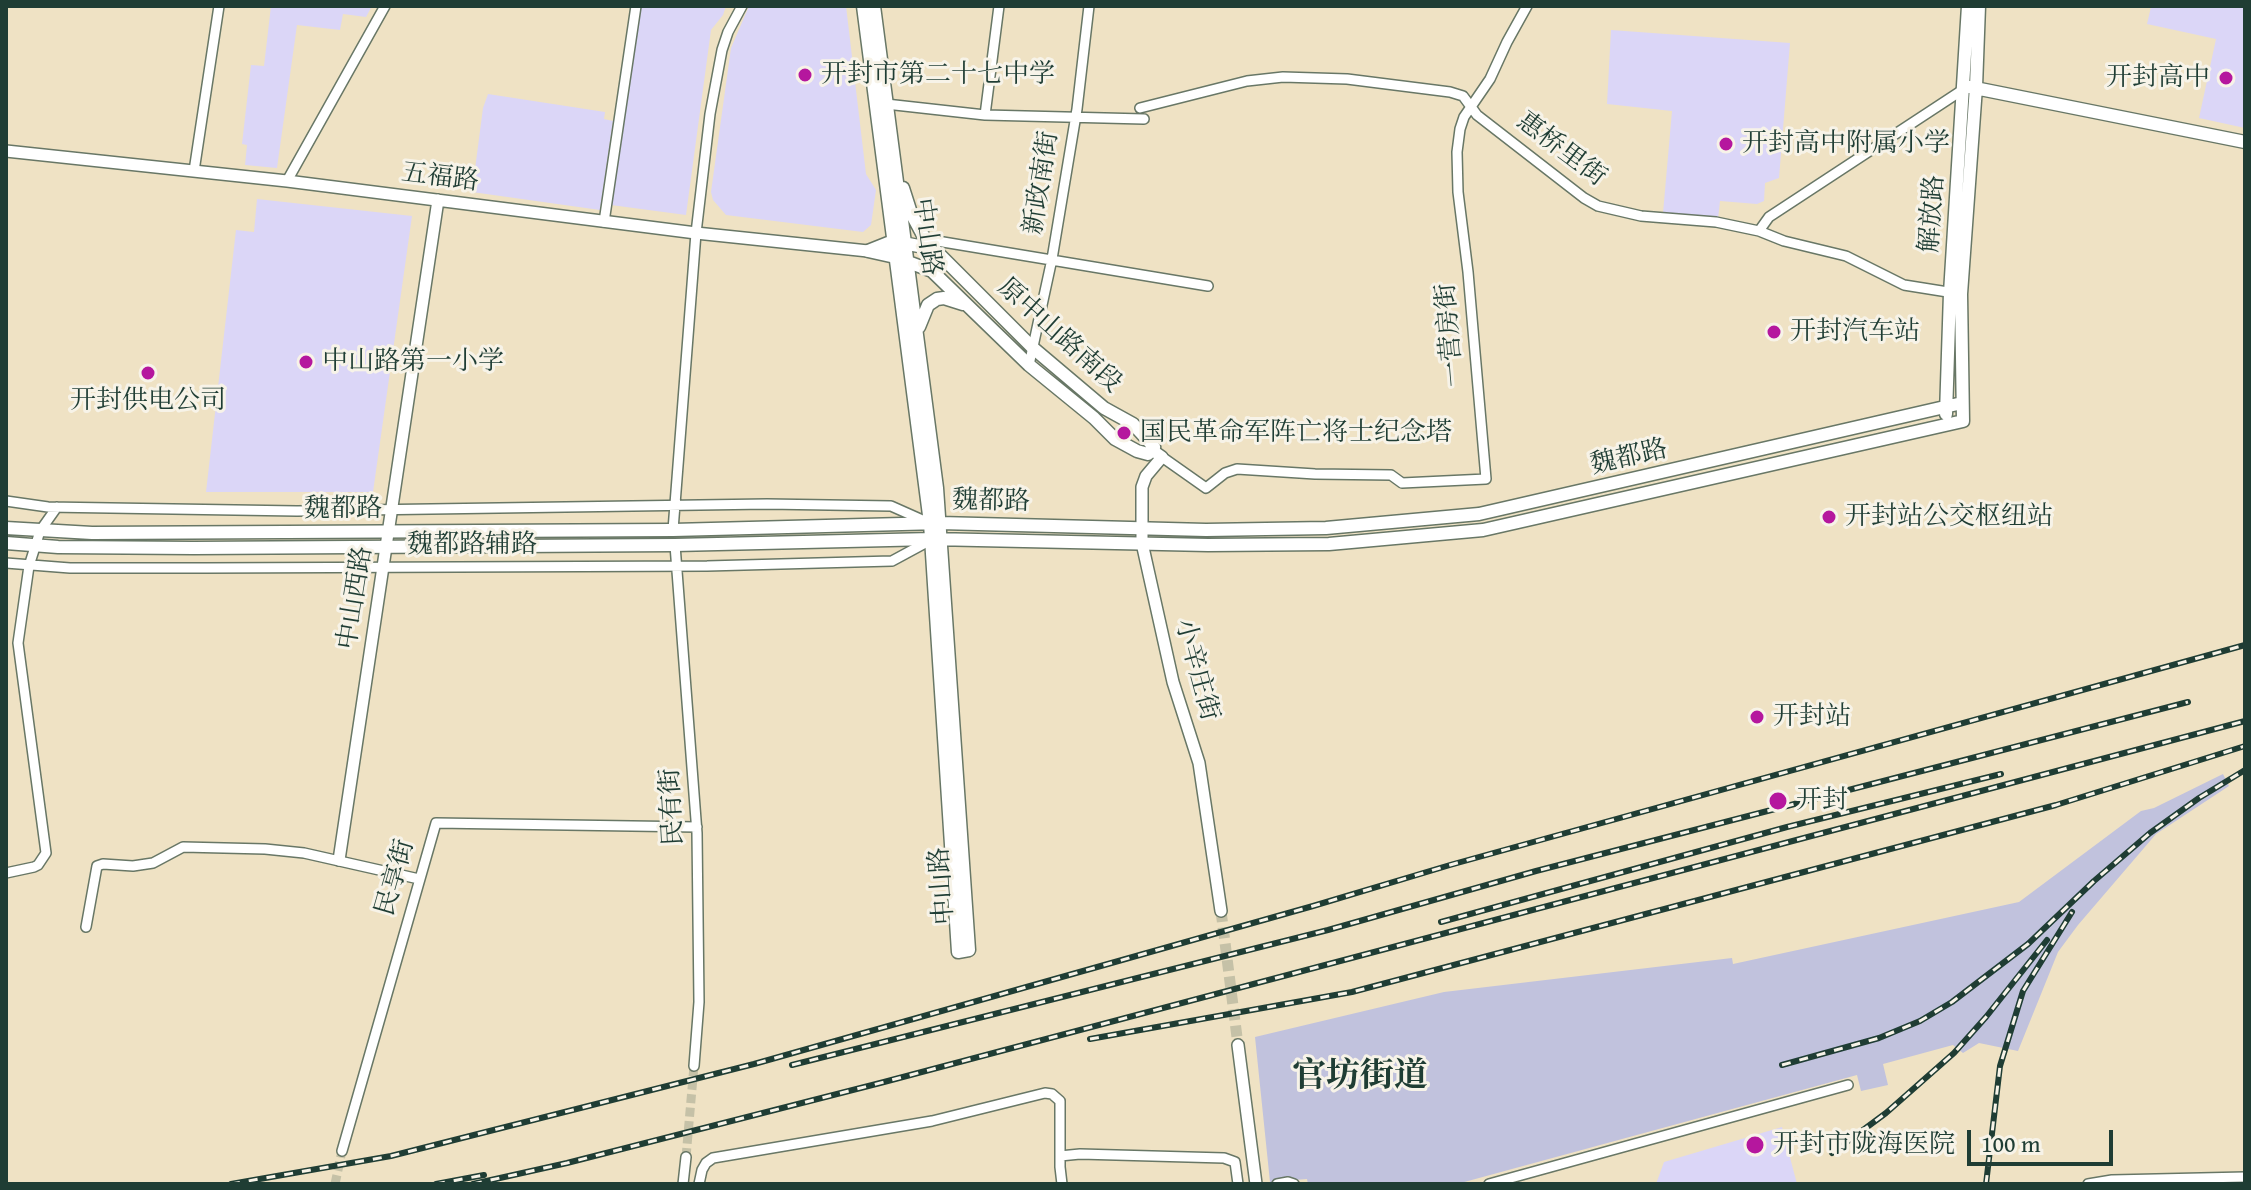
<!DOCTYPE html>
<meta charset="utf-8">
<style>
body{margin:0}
#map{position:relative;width:2251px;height:1190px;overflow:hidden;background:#efe2c4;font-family:"Gentium Book Plus",serif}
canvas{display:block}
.frame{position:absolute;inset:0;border:8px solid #1f3d34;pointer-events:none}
.scale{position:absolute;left:1967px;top:1130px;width:146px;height:36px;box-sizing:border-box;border:4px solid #1f3d34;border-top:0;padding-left:10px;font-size:24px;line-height:28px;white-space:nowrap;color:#1f3d34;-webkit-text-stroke:6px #f7f3e8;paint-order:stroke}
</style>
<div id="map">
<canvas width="2251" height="1190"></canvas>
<div class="frame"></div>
<div class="scale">100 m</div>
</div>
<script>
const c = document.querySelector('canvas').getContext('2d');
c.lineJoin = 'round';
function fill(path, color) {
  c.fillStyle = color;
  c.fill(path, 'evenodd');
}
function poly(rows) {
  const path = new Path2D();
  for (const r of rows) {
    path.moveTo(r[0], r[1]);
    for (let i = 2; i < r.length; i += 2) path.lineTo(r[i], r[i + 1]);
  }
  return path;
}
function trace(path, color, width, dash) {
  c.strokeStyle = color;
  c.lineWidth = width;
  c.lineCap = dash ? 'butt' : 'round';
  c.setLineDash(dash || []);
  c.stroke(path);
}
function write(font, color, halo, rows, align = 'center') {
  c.font = font + ' "Gentium Book Plus","Noto Serif SC",serif';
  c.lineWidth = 6;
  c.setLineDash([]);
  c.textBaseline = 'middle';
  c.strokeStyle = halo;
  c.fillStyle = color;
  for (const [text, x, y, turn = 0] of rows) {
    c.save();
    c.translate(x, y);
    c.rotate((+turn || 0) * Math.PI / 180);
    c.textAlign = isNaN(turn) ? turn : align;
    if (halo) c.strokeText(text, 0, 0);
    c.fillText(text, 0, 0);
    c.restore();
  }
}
fill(poly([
 [271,6,372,6,366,17,343,14,340,30,297,25,277,168,245,165,247,145,242,144,251,65,264,66],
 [638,6,726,6,723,15,711,30,686,215,611,205],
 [749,6,846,6,866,174,876,190,871,225,863,232,726,215,713,200,711,192,731,48],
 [2148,6,2245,6,2245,128,2199,118,2216,39,2147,24,2151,7],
 [1611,30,1790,43,1779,178,1765,183,1764,201,1757,204,1720,201,1718,219,1663,213,1672,111,1607,104],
 [488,94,605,112,604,119,613,121,600,210,472,192,483,108],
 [257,199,412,216,373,492,206,492,236,230,254,232],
 [1782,1127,1797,1184,1656,1184,1664,1162]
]), '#dbd6f7');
fill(poly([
 [2223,774,2229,786,2156,834,2078,925,2058,952,2018,1051,1979,1043,1963,1053,1953,1045,1883,1064,1888,1085,1861,1091,1857,1075,1457,1184,1308,1184,1307,1179,1270,1182,1255,1037,1444,992,1732,958,1733,964,2019,902,2141,811,2154,808]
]), '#c1c2dd');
trace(poly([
 [686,1157,694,1066],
 [335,1184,342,1151]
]), '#c5c1a7', 9, [9, 4.5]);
trace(poly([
 [1221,911,1238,1045]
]), '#c5c1a7', 11, [11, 5.5]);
const minor = poly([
 [886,104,985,115,1144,119],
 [1140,108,1247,81,1283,77,1347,79,1450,92,1463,96,1477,115,1584,198,1598,206,1641,216,1716,222,1759,231,1784,241,1846,256,1904,285,1954,293],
 [985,115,999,6],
 [194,171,219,6],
 [287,181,385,6],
 [604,222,636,6],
 [1759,231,1769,217,1964,89],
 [925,239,1208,286],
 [1029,365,1052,259,1077,109,1089,6],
 [1162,457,1206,488,1225,473,1237,469,1315,474,1391,475,1402,483,1486,479,1468,272,1458,192,1457,152,1460,129,1464,117,1490,79,1507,42,1527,6],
 [6,501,48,507,297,511,767,504,891,506,927,522],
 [673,530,696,233,710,114,722,50,728,32,742,6],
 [675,545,697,833,699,1002,694,1066],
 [6,563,70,568,207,568,707,566,892,561,929,541],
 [6,873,34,867,38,865,46,853,18,643,29,566,40,531,57,507],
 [86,927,97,866,103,864,133,866,153,863,183,847,265,849,304,853,419,879],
 [342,1151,436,823,697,827],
 [1060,1156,1080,1154,1224,1158,1235,1162,1238,1184],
 [683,1184,686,1157],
 [699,1184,702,1170,706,1163,713,1158,932,1121,1045,1093,1052,1094,1060,1101,1060,1167,1062,1184],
 [1277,1184,1288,1182,1294,1184],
 [1489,1184,1848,1085],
 [2088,1184,2112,1180,2245,1177]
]);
const tertiary = poly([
 [6,151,287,181,696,233,868,251],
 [1152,450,1162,457,1146,476,1142,487,1142,543,1173,682,1199,763,1221,911],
 [339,860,438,200],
 [1238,1045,1256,1184]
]);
const secondary = poly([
 [863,6,930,523,958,952,969,950,937,488,874,6],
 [1970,87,2245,142],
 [903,188,911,213,925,239,934,249],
 [893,241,934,249,1033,348,1104,408,1133,424,1154,447,1152,450,1148,454,1137,451,1115,439,1094,418,1029,365,932,271,895,257,868,251,893,241],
 [919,327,928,305,937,299,944,298,963,304],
 [1946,414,1950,293,1968,6],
 [6,528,92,533,673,530,940,523,1206,530,1326,528,1479,514,1962,403],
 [6,543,58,547,194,548,675,545,932,539,1208,545,1329,544,1483,530,1963,421,1961,294,1976,87,1979,6]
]);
trace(minor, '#687766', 12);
trace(tertiary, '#687766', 14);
trace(secondary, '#687766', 15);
trace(minor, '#fff', 9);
trace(tertiary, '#fff', 11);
trace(secondary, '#fff', 12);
const rail = poly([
 [1441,922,1787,827,2001,774],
 [1090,1039,1352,992,2056,805,2245,746],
 [792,1065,1328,930,1536,871,2188,702],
 [1782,1065,1879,1038,1920,1021,1952,1002,2028,944,2094,881,2150,833,2199,798,2245,770],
 [1832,1153,1886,1113,1954,1053,1986,1017,2047,940],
 [231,1184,391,1156,754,1064,1313,906,1450,865,2245,645],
 [436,1184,484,1175],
 [473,1184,567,1163,884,1082,2245,721],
 [1986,1184,2000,1066,2023,991,2072,912]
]);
trace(rail, '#1f3d34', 6);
trace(rail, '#f7f3e8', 3, [9]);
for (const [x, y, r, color] of [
 [805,75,8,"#b5179e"],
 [2226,78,8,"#b5179e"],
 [1726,144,8,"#b5179e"],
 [1774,332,8,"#b5179e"],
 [306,362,8,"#b5179e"],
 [148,373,8,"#b5179e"],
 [1124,433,8,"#b5179e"],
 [1829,517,8,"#b5179e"],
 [1757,717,8,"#b5179e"],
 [1778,801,10,"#b5179e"],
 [1755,1145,10,"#b5179e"]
]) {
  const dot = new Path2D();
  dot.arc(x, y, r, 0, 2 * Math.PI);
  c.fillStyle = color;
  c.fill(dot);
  trace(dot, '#f7f3e8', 3);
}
write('26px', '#1f3d34', '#f7f3e8', [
 ["开封市第二十七中学",821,75],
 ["开封高中",2210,78,"right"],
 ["开封高中附属小学",1742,144],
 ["开封汽车站",1790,332],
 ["中山路第一小学",322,362],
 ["开封供电公司",148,401,"center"],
 ["国民革命军阵亡将士纪念塔",1140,433],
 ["开封站公交枢纽站",1845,517],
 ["开封站",1773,717],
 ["开封",1796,801],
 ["开封市陇海医院",1773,1145]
], 'left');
write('26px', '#1f3d34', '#f7f3e8', [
 ["惠桥里街",1561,150,37],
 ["五福路",440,178,7],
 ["新政南街",1042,183,-81],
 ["解放路",1933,214,-86],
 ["中山路",926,237,82],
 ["一营房街",1451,335,-95],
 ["原中山路南段",1059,336,42],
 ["魏都路",1629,458,-13],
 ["魏都路",991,502,1],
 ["魏都路",343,509],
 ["魏都路辅路",472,545],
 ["中山西路",356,598,-81],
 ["小辛庄街",1196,670,75],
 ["民有街",673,807,-93],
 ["民享街",396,878,-74],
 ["中山路",943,886,-94]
]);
write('bold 34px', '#1f3d34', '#f7f3e8', [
 ["官坊街道",1360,1077]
]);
</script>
